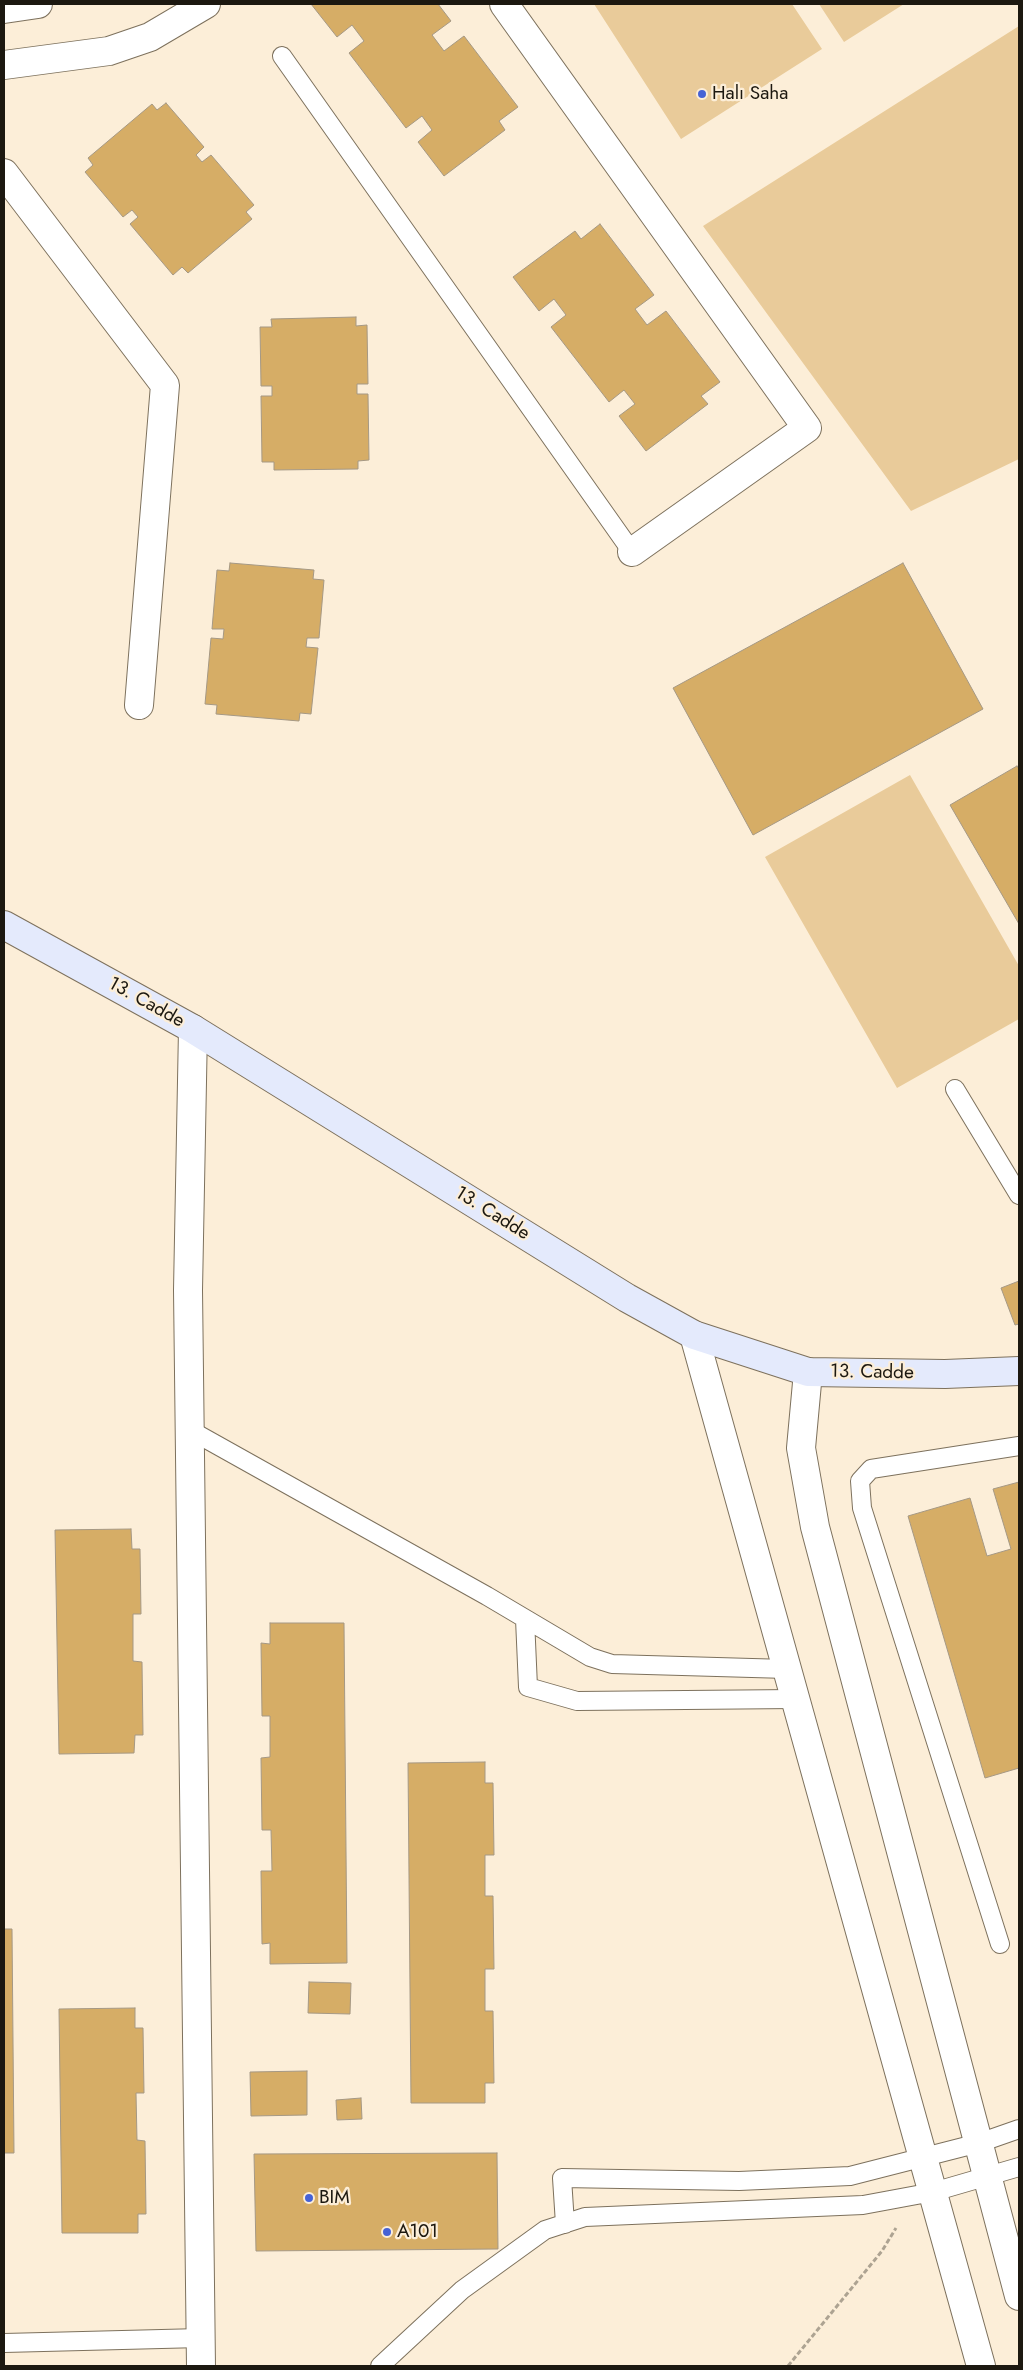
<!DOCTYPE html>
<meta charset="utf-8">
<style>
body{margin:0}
#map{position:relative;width:1023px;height:2370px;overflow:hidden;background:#fceed8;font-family:Jost,sans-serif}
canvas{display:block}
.frame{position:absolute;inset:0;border:5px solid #1c1810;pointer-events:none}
</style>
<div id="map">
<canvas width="1023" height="2370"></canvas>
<div class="frame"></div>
</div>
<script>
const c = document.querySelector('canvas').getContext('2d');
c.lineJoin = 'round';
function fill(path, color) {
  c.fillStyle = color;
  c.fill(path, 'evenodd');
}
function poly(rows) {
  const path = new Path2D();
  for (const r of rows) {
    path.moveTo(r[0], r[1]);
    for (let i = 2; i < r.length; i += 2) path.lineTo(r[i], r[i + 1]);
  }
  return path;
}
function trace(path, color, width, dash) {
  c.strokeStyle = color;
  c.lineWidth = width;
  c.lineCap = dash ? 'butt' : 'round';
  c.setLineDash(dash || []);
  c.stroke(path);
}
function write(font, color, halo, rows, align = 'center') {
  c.font = font + ' Jost,sans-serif';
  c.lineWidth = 4.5;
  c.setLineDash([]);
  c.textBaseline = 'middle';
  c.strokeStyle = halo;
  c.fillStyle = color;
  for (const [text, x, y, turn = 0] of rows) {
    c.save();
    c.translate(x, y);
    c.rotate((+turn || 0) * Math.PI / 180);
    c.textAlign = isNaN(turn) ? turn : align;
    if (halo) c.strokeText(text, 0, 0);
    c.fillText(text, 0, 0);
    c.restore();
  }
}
fill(poly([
 [594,4,792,4,822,49,681,139],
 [819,4,904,4,844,42],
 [1019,26,1019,459,911,511,703,226],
 [910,775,1019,966,1019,1019,897,1088,765,857]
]), '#e9cb9a');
const building = poly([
 [311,4,438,4,451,21,432,35,444,51,464,36,518,107,499,121,505,130,444,176,418,142,432,130,422,116,406,128,349,53,364,41,352,25,337,37,311,4],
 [166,103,204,147,196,155,202,162,211,155,254,205,246,212,252,219,188,273,182,267,173,275,130,224,138,217,132,210,123,217,85,172,93,165,88,158,152,104,157,110,166,103],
 [600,224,654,295,635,309,647,325,666,311,720,382,701,396,708,404,646,451,619,416,635,404,624,390,609,402,551,327,566,315,554,299,539,311,513,277,575,231,581,239,600,224],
 [356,317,356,326,367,325,368,384,357,384,357,394,368,394,369,460,358,461,358,469,274,470,274,462,262,462,261,396,272,396,272,386,261,386,260,327,272,327,271,319,356,317],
 [230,563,314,570,313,579,324,580,319,638,307,638,306,647,318,648,311,714,300,713,299,721,216,714,217,705,205,704,211,638,223,639,224,629,212,629,217,570,229,571,230,563],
 [903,563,983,709,753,835,673,688,903,563],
 [1017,766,1019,769,1019,924,950,805,1017,766],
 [1019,1281,1019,1324,1015,1325,1001,1288,1019,1281],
 [1019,1482,1019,1768,985,1778,908,1516,970,1498,987,1556,1011,1549,993,1489,1019,1482],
 [131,1529,132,1549,140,1549,141,1614,133,1614,133,1661,142,1662,143,1735,135,1735,134,1753,59,1754,55,1530,131,1529],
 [270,1623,344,1623,347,1963,270,1964,270,1943,262,1944,261,1871,272,1871,271,1830,262,1830,261,1758,270,1757,270,1716,262,1716,261,1643,270,1644,270,1623],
 [485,1762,485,1783,493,1783,494,1855,485,1855,485,1896,493,1896,494,1969,485,1969,485,2011,493,2011,494,2083,485,2083,485,2103,411,2103,408,1763,485,1762],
 [4,1929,12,1929,14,2153,4,2153,4,1929],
 [309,1982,351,1983,350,2014,308,2013,309,1982],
 [135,2008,135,2028,143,2028,144,2093,136,2093,137,2140,145,2141,146,2214,138,2214,138,2233,62,2233,59,2009,135,2008],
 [307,2071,307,2115,251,2116,250,2072,307,2071],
 [361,2098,362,2119,337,2120,336,2100,361,2098],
 [497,2153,498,2249,256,2251,254,2154,497,2153]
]);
fill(building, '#d6ad66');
trace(building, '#a59884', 1);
const lane = poly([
 [282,56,632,552],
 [955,1089,1019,1195],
 [190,1430,487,1596,590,1657,612,1664,787,1669],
 [525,1619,528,1687,577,1701,795,1699],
 [1000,1944,862,1508,860,1481,871,1469,1019,1446],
 [565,2224,562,2178,739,2181,850,2176,979,2143,1019,2129],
 [4,2343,201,2338],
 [380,2366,462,2290,545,2230,585,2217,863,2205,933,2192,1019,2167]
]);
const street = poly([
 [504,4,807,428,632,552],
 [4,9,38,4],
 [4,65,109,51,150,37,206,4],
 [4,173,165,385,139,705],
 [193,1029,188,1290,201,2366],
 [694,1335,981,2366],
 [808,1372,801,1448,815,1527,1019,2296]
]);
const secondary = poly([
 [4,925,193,1029,627,1298,694,1335,808,1372,945,1374,1019,1371]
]);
trace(lane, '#7d715d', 20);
trace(street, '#7d715d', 30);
trace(secondary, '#7d715d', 30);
trace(poly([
 [788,2366,882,2251,896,2228]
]), '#ada392', 3, [5, 2.5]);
trace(lane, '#fff', 18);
trace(street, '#fff', 28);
trace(secondary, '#e4eafc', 28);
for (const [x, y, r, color] of [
 [702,94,5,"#4662d5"],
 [309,2198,5,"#4662d5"],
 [387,2232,5,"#4662d5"]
]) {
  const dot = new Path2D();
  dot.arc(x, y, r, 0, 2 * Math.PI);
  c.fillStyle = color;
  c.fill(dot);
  trace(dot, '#fceed8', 2);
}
write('19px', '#1c1810', '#fceed8', [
 ["Halı Saha",712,94],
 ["BIM",319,2198],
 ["A101",397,2232]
], 'left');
write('19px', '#1c1810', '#fceed8', [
 ["13. Cadde",146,1003,29],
 ["13. Cadde",492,1214,32],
 ["13. Cadde",872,1373,1]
]);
</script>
